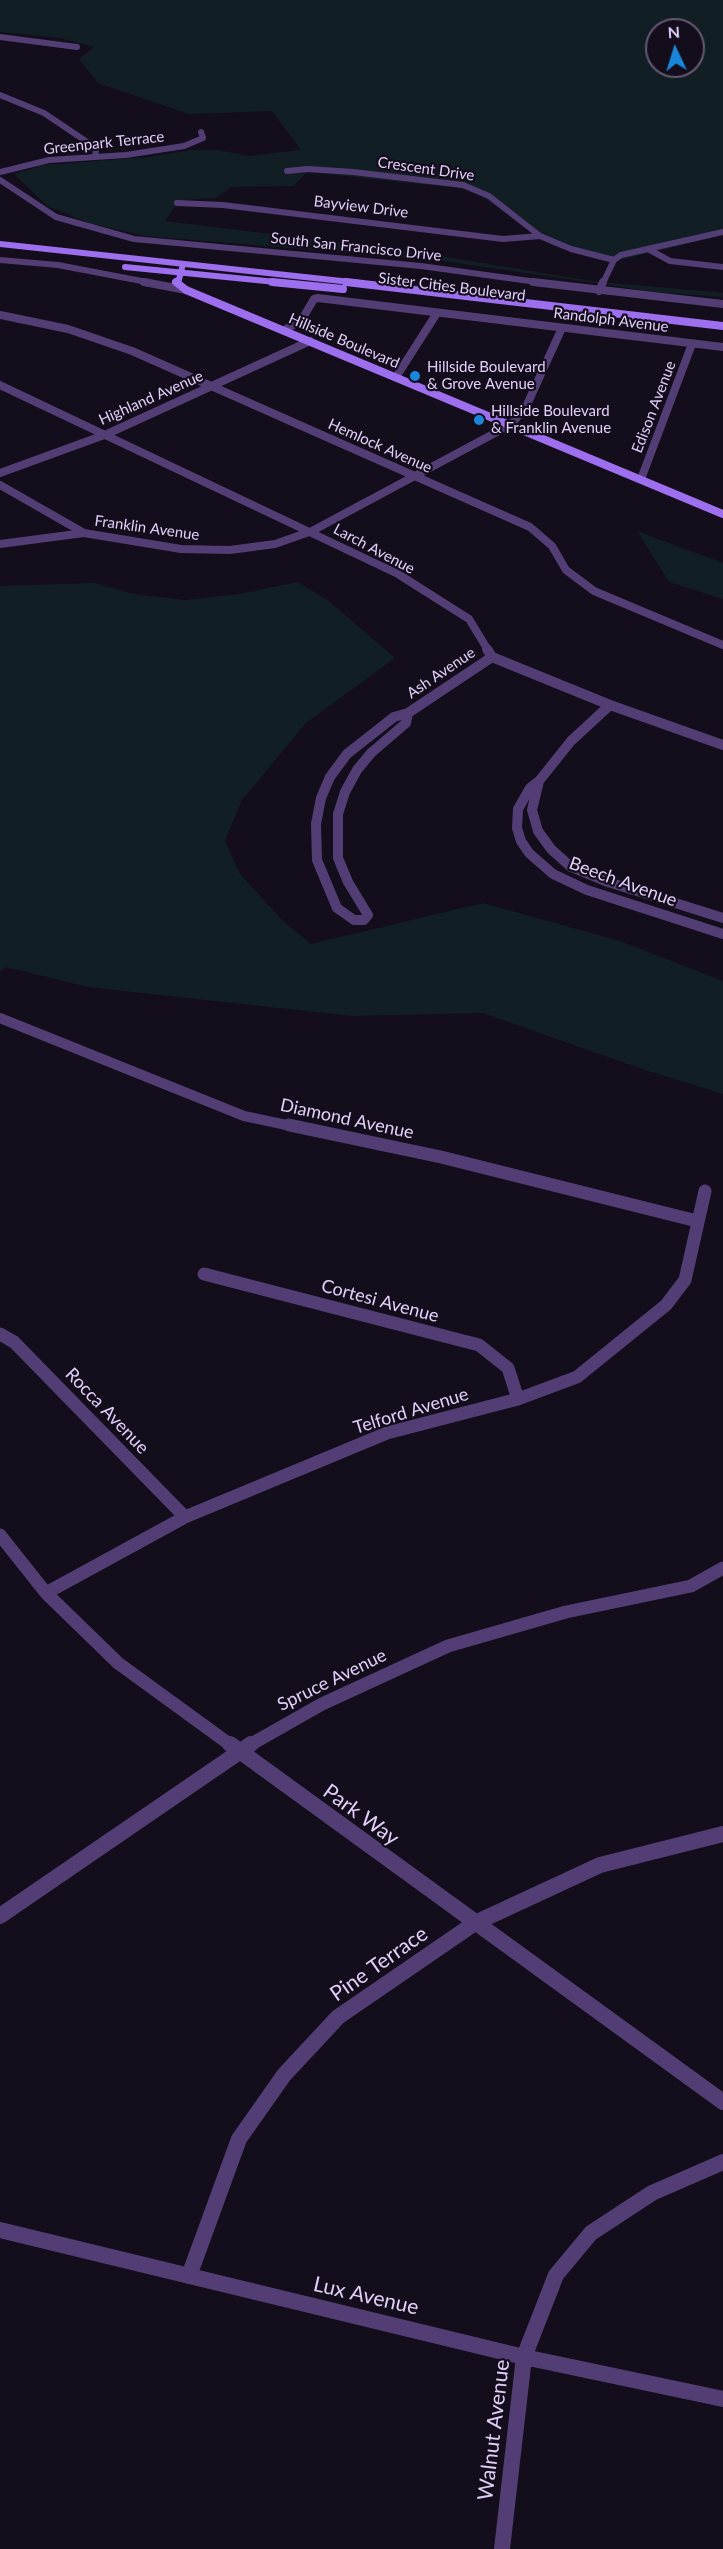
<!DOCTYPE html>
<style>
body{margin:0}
#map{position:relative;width:723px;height:2549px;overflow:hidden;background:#140d1b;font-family:Lato,sans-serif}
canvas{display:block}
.north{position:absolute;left:645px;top:18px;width:60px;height:60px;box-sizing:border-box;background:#140d1b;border:2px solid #665a74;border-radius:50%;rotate:356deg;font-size:16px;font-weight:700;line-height:24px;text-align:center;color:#e1cef9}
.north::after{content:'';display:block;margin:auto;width:21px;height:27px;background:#1986da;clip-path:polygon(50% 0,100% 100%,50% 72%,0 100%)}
</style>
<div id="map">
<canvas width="723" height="2549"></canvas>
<div class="north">N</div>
</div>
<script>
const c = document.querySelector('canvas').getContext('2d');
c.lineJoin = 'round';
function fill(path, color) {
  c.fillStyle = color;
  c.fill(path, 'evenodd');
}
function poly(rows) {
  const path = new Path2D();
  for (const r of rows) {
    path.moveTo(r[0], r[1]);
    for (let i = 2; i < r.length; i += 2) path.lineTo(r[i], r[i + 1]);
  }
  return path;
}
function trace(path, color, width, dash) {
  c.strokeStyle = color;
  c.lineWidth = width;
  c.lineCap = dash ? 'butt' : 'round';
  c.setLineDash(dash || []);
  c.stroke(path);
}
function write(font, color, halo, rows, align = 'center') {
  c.font = font + ' Lato,sans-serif';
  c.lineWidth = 4.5;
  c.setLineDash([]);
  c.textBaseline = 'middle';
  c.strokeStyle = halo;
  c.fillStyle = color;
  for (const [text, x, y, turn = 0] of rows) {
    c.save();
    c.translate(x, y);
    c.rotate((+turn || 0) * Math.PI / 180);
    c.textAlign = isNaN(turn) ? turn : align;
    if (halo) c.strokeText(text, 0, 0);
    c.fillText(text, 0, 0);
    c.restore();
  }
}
fill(poly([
 [0,0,723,0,723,235,624,259,599,258,553,246,478,194,459,188,307,172,294,186,231,187,217,198,180,200,165,221,410,251,592,281,723,293,723,297,657,292,436,260,146,236,92,224,47,206,14,174,44,165,149,157,191,150,218,150,248,156,301,150,272,111,189,114,98,83,79,59,94,47,59,38,0,32],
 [657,30,693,30,693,66,657,66],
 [637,531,723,563,723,599,669,582],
 [297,582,328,600,395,658,306,723,242,800,225,841,240,874,283,921,311,944,483,903,620,941,723,981,723,1094,645,1070,483,1013,352,1016,88,987,5,967,0,972,0,586,95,583,133,594,185,600,240,594]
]), '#111f25');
trace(poly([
 [0,37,77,47],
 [0,95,44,113,93,146,96,150,95,156],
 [287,171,308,169,353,172,463,185,489,196,540,236,571,249,614,260],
 [0,172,49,160,126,155,184,146,203,138,201,132],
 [0,180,56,217,134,239,421,266,544,283],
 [177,203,223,205,503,239,540,236],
 [648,249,670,261,723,267],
 [0,260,58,265,152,283],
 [603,283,614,260,621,255,723,232]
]), '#523e75', 6);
trace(poly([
 [144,282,186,290],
 [533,282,723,304],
 [599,291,603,282],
 [0,315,68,329,132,351,530,527,552,546,566,570,594,591,723,645],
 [284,330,301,321,314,299,318,298,723,347],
 [396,377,437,313],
 [0,385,398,574,469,619,488,650],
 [0,473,107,434,310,341],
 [641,479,692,344],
 [0,485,84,533],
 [0,544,84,533,181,549,230,550,275,544,312,531,510,425,525,409,562,328]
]), '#523e75', 8);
trace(poly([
 [487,649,492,657,610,705,723,745],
 [610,705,571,741,539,781,530,788,518,809,517,828,521,841,529,853,553,874,587,890,723,934],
 [408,713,406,723,371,753,357,770,345,792,338,814,338,858,348,882,368,915,364,920,354,920,337,908,317,860,316,824,321,798,330,777,347,754,394,717,408,713],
 [408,713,492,657],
 [539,781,532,810,538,831,551,849,571,867,605,881,723,918],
 [0,1018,244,1116,296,1127]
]), '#523e75', 10);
trace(poly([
 [289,1125,441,1157,697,1221],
 [204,1274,479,1345,508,1368,518,1399],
 [0,1334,14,1342,185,1517],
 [0,1535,46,1593,118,1663,232,1746],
 [46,1593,185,1517,387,1433,518,1399,577,1377,666,1305,685,1280,705,1191],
 [248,1746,322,1704,448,1646,566,1612,691,1586,723,1568]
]), '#523e75', 13);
trace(poly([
 [230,1744,723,2102],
 [0,1916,251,1744],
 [0,2230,524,2357,723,2399],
 [189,2276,239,2139,284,2075,338,2017,475,1923,600,1865,723,1834],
 [502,2549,524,2357,556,2275,591,2233,652,2193,723,2162]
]), '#523e75', 16);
trace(poly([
 [0,244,360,283],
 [125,267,286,283],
 [178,283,182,268]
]), '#9d6fee', 6);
trace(poly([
 [176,282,186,290,723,514],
 [272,282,343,289],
 [346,282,723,326]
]), '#9d6fee', 8);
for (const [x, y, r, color] of [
 [415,376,6,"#1986da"],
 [479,420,6,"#1986da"]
]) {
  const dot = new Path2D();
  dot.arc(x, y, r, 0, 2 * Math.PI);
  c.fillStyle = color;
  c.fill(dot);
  trace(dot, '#140d1b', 2);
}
write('15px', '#e1cef9', '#140d1b', [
 ["Greenpark Terrace",104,143,-6],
 ["Crescent Drive",426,169,8],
 ["Bayview Drive",361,207,7],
 ["South San Francisco Drive",356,247,6],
 ["Sister Cities Boulevard",452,287,7],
 ["Randolph Avenue",611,320,7],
 ["Hillside Boulevard",344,341,23],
 ["Highland Avenue",151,398,-24],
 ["Edison Avenue",654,407,-69],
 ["Hemlock Avenue",380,446,24],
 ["Franklin Avenue",147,528,8],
 ["Larch Avenue",374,549,28],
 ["Ash Avenue",441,673,-34]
]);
write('15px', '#e1cef9', '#140d1b', [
 ["Hillside Boulevard",427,367],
 ["& Grove Avenue",427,384],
 ["Hillside Boulevard",491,411],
 ["& Franklin Avenue",491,428]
], 'left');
write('18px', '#e1cef9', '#140d1b', [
 ["Beech Avenue",623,882,20],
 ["Diamond Avenue",347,1119,12],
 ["Cortesi Avenue",380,1301,15],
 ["Rocca Avenue",107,1411,46],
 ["Telford Avenue",411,1411,-17],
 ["Spruce Avenue",332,1680,-26]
]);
write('21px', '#e1cef9', '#140d1b', [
 ["Park Way",361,1815,36],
 ["Pine Terrace",379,1964,-35],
 ["Lux Avenue",366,2296,13],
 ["Walnut Avenue",494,2430,-83]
]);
</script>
